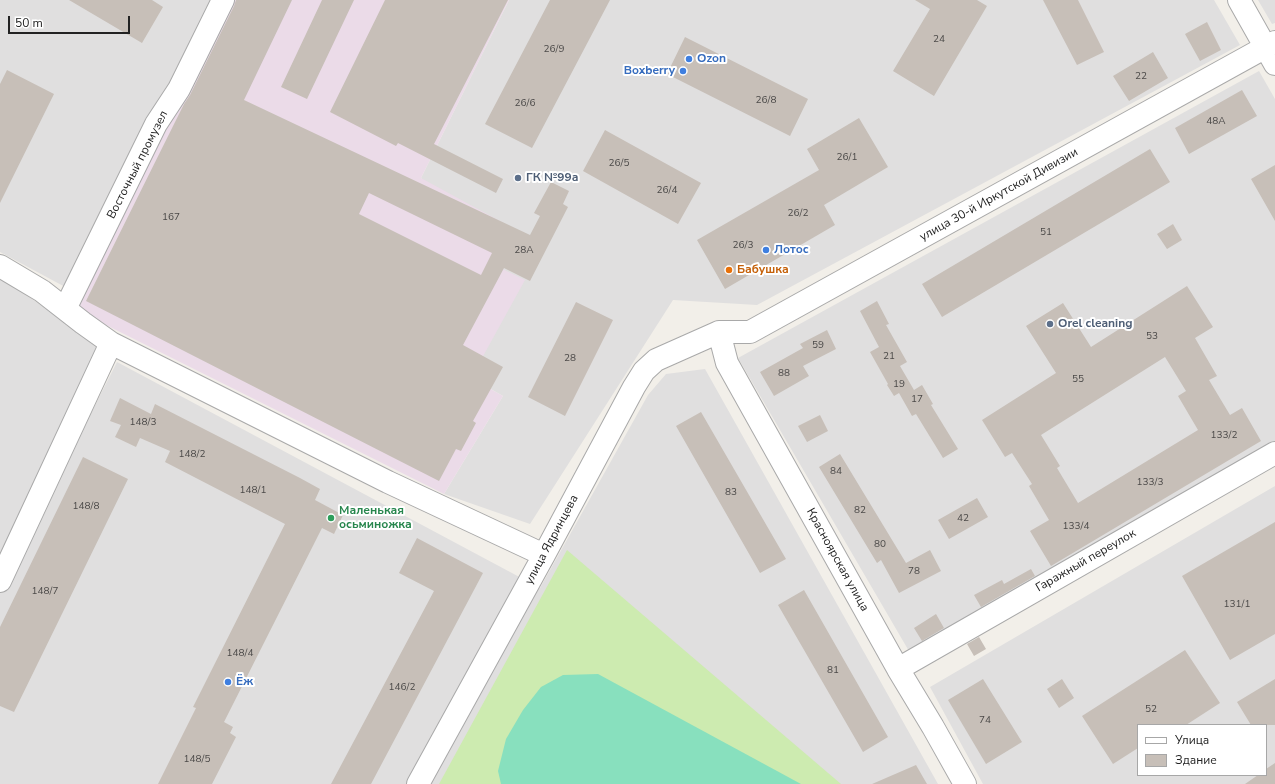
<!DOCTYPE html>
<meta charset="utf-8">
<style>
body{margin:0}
#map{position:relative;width:1275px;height:784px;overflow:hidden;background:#f2efe9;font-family:"Nunito Sans",sans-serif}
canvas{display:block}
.legend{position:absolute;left:1137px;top:724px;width:130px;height:52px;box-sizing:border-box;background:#fff;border:1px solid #a7a7a7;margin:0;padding:5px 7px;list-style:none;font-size:12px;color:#222}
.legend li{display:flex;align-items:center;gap:8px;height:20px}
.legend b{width:20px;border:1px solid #a7a7a7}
.scale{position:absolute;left:8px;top:16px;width:122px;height:18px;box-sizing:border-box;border:2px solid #222;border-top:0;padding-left:5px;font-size:12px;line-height:14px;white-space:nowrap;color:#222;-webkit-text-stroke:3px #fff;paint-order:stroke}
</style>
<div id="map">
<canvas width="1275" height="784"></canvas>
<ul class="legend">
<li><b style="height:5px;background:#fff"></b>Улица</li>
<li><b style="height:11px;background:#c7bfb8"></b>Здание</li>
</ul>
<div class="scale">50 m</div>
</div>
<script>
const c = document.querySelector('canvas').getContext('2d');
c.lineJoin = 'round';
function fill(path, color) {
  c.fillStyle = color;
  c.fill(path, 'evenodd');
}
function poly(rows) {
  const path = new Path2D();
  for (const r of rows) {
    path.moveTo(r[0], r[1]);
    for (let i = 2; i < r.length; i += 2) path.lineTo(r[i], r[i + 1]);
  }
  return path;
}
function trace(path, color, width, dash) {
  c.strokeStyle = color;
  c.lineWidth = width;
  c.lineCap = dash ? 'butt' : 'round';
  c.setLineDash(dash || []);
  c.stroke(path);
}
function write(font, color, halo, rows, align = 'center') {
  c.font = font + ' "Nunito Sans",sans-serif';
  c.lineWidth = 4;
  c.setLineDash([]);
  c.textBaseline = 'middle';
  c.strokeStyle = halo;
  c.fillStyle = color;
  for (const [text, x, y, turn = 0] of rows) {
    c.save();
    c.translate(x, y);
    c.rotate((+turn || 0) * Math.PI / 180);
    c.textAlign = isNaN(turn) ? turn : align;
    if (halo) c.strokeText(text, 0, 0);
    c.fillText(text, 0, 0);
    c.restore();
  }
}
fill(poly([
 [0,0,213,0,67,288,0,252],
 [509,0,1214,0,1240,45,757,305,673,300,530,524,444,494,503,396,471,378,490,263,421,178],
 [1258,0,1275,0,1275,23,1272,24],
 [1259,71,1275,99,1275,447,913,658,738,358],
 [0,277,70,325,102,351,0,566],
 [117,362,540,588,648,395,666,374,705,369,938,784,0,784,0,593],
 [1275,486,1275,784,983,784,930,687],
 [1138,725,1266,725,1266,775,1138,775]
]), '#e0dfdf');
fill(poly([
 [223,0,509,0,421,178,509,226,490,263,525,280,471,378,503,396,444,494,70,307]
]), '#ebdbe8');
fill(poly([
 [567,550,841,784,439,784]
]), '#cdebb0');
fill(poly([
 [598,674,801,784,501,784,498,771,506,739,523,710,541,687,563,675]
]), '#88e0be');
fill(poly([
 [69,0,152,0,163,7,142,43],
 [236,0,292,0,244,100,530,235,540,216,534,213,551,182,569,191,563,204,568,207,530,281,504,268,463,345,503,367,473,421,476,423,461,451,456,449,439,481,86,301,184,104,190,95,234,6],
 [369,193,492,253,481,275,359,214],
 [322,0,354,0,307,99,281,87],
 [385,0,508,0,434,144,503,179,496,193,398,143,396,146,330,112],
 [550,0,610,0,532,148,485,124],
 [915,0,977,0,987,6,934,96,893,71,930,9],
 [1043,0,1078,0,1104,52,1077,65],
 [1207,22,1221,50,1200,61,1185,34],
 [685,37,808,99,790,136,667,74],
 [1153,52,1168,78,1129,101,1113,76],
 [7,70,54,94,0,203,0,84],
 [1242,90,1257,116,1189,154,1175,128],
 [859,118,888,167,824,205,835,225,725,289,697,240,819,170,807,149],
 [605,130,701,183,678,224,583,171],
 [1150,149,1170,182,942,317,922,284],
 [1275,165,1275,221,1251,179],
 [1173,224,1182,240,1167,249,1157,234],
 [1187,286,1213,327,1195,338,1217,376,1209,380,1230,415,1242,408,1261,441,1051,566,1030,531,1049,520,1029,486,1032,484,1012,453,1005,457,982,420,1056,373,1026,326,1063,303,1091,347],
 [1165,357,1186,391,1178,396,1198,430,1078,503,1057,468,1060,466,1041,435],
 [877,301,889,324,886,325,907,362,900,366,914,390,922,385,933,404,931,405,958,449,943,458,916,414,912,416,899,393,894,396,887,385,888,384,870,352,879,347,860,311],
 [576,302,613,320,565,416,528,397],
 [827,330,836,349,803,366,809,376,774,396,760,372,803,348,800,344],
 [120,398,151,414,155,404,300,478,320,489,315,500,343,515,334,534,322,528,224,722,233,727,230,733,236,737,212,784,158,784,196,708,193,707,285,524,165,462,170,451,140,438,136,447,115,437,121,425,110,421],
 [701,412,786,559,760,573,676,426],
 [820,415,828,431,807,442,798,426],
 [840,454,906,563,930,550,941,571,899,593,881,560,877,563,819,467],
 [83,457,128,479,14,712,0,706,0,627],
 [977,498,988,517,949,539,938,520],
 [1275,522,1275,634,1230,660,1182,576],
 [417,538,483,573,371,784,331,784,434,591,399,573],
 [1031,569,1035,576,981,607,974,595,1002,580,1004,584],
 [804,590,888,737,863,752,778,605],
 [936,614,944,628,922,641,914,628],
 [979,637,986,649,974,656,967,644],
 [1185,650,1220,703,1186,725,1138,725,1138,748,1113,764,1082,716],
 [983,679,1022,742,986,764,948,700],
 [1062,679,1074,698,1059,708,1047,689],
 [1275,679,1275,725,1251,725,1237,702],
 [1275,763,1275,784,1245,784,1258,775,1266,775,1266,769],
 [916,765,927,784,872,784]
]), '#c7bfb8');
const minor = poly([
 [1239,0,1275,64],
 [0,266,42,291,83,323,111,343,388,482,544,555],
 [65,309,156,124,179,89,223,0],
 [719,332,727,363,898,669,933,727,965,784],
 [0,581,111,343],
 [898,669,1275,453],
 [418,784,544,555,634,387,644,371,656,360,719,332,750,332,1275,42]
]);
trace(minor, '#a9a9a9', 24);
trace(minor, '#fff', 22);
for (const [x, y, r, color] of [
 [689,59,4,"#3f7fe0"],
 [683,71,4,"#3f7fe0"],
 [518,178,4,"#5c6f8a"],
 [766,250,4,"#3f7fe0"],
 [729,270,4,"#e8710a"],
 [1050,324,4,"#5c6f8a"],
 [331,518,4,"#2e9e5b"],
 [228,682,4,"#3f7fe0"]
]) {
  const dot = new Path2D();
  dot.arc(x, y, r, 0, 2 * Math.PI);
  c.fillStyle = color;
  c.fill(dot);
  trace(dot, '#fff', 1.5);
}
write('10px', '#4b4948', null, [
 ["24",939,40],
 ["26/9",554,50],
 ["22",1141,77],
 ["26/8",766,101],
 ["26/6",525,104],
 ["48А",1216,122],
 ["26/1",847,158],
 ["26/5",619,164],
 ["26/4",667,191],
 ["26/2",798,214],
 ["167",171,218],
 ["51",1046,233],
 ["26/3",743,246],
 ["28А",524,251],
 ["53",1152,337],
 ["59",818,346],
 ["21",889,357],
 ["28",570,359],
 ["88",784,374],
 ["55",1078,380],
 ["19",899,385],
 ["17",917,400],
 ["148/3",143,423],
 ["133/2",1224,436],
 ["148/2",192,455],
 ["84",836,472],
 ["133/3",1150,483],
 ["148/1",253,491],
 ["83",731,493],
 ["148/8",86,507],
 ["82",860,511],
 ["42",963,519],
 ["133/4",1076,527],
 ["80",880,545],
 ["78",914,572],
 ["148/7",45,592],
 ["131/1",1237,605],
 ["148/4",240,654],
 ["81",833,671],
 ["146/2",402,688],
 ["52",1151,710],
 ["74",985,721],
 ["148/5",197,760]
]);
write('bold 12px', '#366cbe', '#fff', [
 ["Ozon",697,59],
 ["Boxberry",675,71,"right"],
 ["Лотос",774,250],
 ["Ёж",236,682]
], 'left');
write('12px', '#222', '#fff', [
 ["Восточный промузел",138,165,-63],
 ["улица 30-й Иркутской Дивизии",999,195,-29],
 ["улица Ядринцева",552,540,-62],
 ["Красноярская улица",837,560,61],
 ["Гаражный переулок",1086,561,-30]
]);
write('bold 12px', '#4e5e75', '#fff', [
 ["ГК №99а",526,178],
 ["Orel cleaning",1058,324]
], 'left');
write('bold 12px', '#c56008', '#fff', [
 ["Бабушка",737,270]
], 'left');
write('bold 12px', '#27864d', '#fff', [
 ["Маленькая",339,511],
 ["осьминожка",339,525]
], 'left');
</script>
